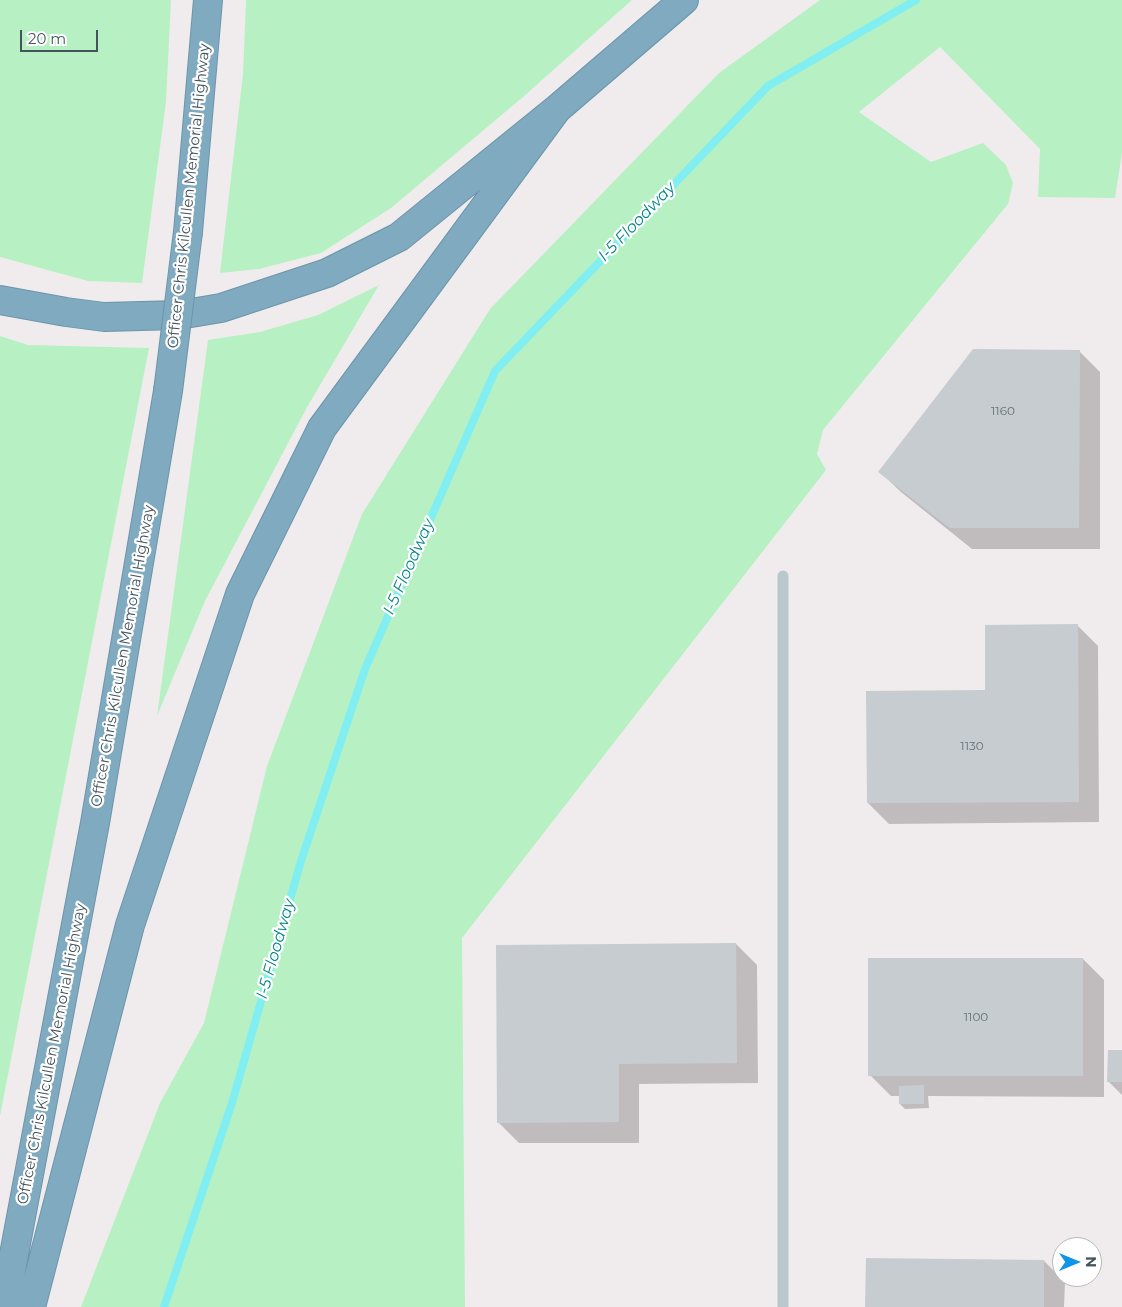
<!DOCTYPE html>
<style>
body{margin:0}
#map{position:relative;width:1122px;height:1307px;overflow:hidden;background:#f0eced;font-family:Montserrat,sans-serif}
canvas{display:block}
.north{position:absolute;left:1052px;top:1237px;width:50px;height:50px;box-sizing:border-box;background:#fff;border:1px solid #b4bbbd;border-radius:50%;rotate:90deg;font-size:14px;font-weight:700;line-height:20px;text-align:center;color:#44545b}
.north::after{content:'';display:block;margin:auto;width:18px;height:22px;background:#0e95e8;clip-path:polygon(50% 0,100% 100%,50% 72%,0 100%)}
.scale{position:absolute;left:20px;top:30px;width:78px;height:22px;box-sizing:border-box;border:2px solid #44545b;border-top:0;padding-left:6px;font-size:15px;line-height:18px;white-space:nowrap;color:#44545b;-webkit-text-stroke:4px #fff;paint-order:stroke}
</style>
<div id="map">
<canvas width="1122" height="1307"></canvas>
<div class="north">N</div>
<div class="scale">20 m</div>
</div>
<script>
const c = document.querySelector('canvas').getContext('2d');
c.lineJoin = 'round';
function fill(path, color) {
  c.fillStyle = color;
  c.fill(path, 'evenodd');
}
function poly(rows) {
  const path = new Path2D();
  for (const r of rows) {
    path.moveTo(r[0], r[1]);
    for (let i = 2; i < r.length; i += 2) path.lineTo(r[i], r[i + 1]);
  }
  return path;
}
function trace(path, color, width, dash) {
  c.strokeStyle = color;
  c.lineWidth = width;
  c.lineCap = dash ? 'butt' : 'round';
  c.setLineDash(dash || []);
  c.stroke(path);
}
function write(font, color, halo, rows, align = 'center') {
  c.font = font + ' Montserrat,sans-serif';
  c.lineWidth = 4.5;
  c.setLineDash([]);
  c.textBaseline = 'middle';
  c.strokeStyle = halo;
  c.fillStyle = color;
  for (const [text, x, y, turn = 0] of rows) {
    c.save();
    c.translate(x, y);
    c.rotate((+turn || 0) * Math.PI / 180);
    c.textAlign = isNaN(turn) ? turn : align;
    if (halo) c.strokeText(text, 0, 0);
    c.fillText(text, 0, 0);
    c.restore();
  }
}
fill(poly([
 [0,0,171,0,166,102,142,283,88,281,0,257],
 [246,0,632,0,523,97,391,208,321,253,259,269,220,273,243,74],
 [820,0,1122,0,1122,153,1115,198,1038,197,1040,149,940,47,859,112,931,162,983,143,1006,165,1013,183,1008,204,823,430,817,454,826,470,462,938,465,1307,81,1307,160,1103,204,1023,267,766,362,514,490,309,719,73],
 [379,285,306,409,205,601,157,716,208,340,260,332,318,315],
 [0,336,28,345,149,348,0,1116]
]), '#b7f1c3');
fill(poly([
 [1079,351,1100,372,1100,549,972,549,901,492,880,472],
 [1077,625,1098,646,1099,822,889,824,868,803,986,692],
 [736,944,757,965,758,1083,639,1084,639,1143,519,1143,498,1122],
 [1083,959,1104,980,1104,1097,928,1096,929,1108,905,1109,900,1104,900,1096,891,1096,870,1075],
 [1122,1051,1122,1095,1108,1081],
 [1044,1261,1065,1282,1064,1307,867,1307]
]), '#0003');
trace(poly([
 [164,1307,232,1103,301,861,365,669,495,371,768,86,916,0]
]), '#81eef1', 8);
fill(poly([
 [973,349,1080,350,1079,528,950,528,878,472],
 [1078,624,1079,802,867,803,866,691,985,690,985,625],
 [736,943,737,1063,619,1064,619,1122,497,1123,496,945],
 [868,958,1083,958,1083,1076,868,1076],
 [1108,1050,1122,1050,1122,1082,1107,1082],
 [924,1085,924,1104,899,1104,899,1086],
 [866,1258,1044,1260,1044,1307,865,1307]
]), '#c6ccd0');
const highway = poly([
 [188,232,208,0],
 [0,300,66,312,104,317,179,315,221,308,327,273,399,237,557,109,684,0],
 [6,1307,12,1265,95,823,168,391],
 [31,1307,130,925,240,594,322,428,557,109]
]);
trace(highway, '#6c95ab', 30);
trace(poly([
 [783,1307,783,576]
]), '#bac8cd', 11);
trace(highway, '#80aabf', 28);
const highwayBridge = poly([
 [168,391,188,232]
]);
trace(highwayBridge, '#6c95ab', 30, []);
trace(highwayBridge, '#80aabf', 28);
write('12px', '#647278', null, [
 ["1160",1003,411],
 ["1130",972,746],
 ["1100",976,1017]
]);
write('15px', '#44545b', '#fff', [
 ["Officer Chris Kilcullen Memorial Highway",189,196,-84],
 ["Officer Chris Kilcullen Memorial Highway",123,656,-80],
 ["Officer Chris Kilcullen Memorial Highway",52,1054,-79]
]);
write('italic 16px', '#068487', '#fff', [
 ["I-5 Floodway",637,222,-46],
 ["I-5 Floodway",409,567,-66],
 ["I-5 Floodway",276,949,-74]
]);
</script>
